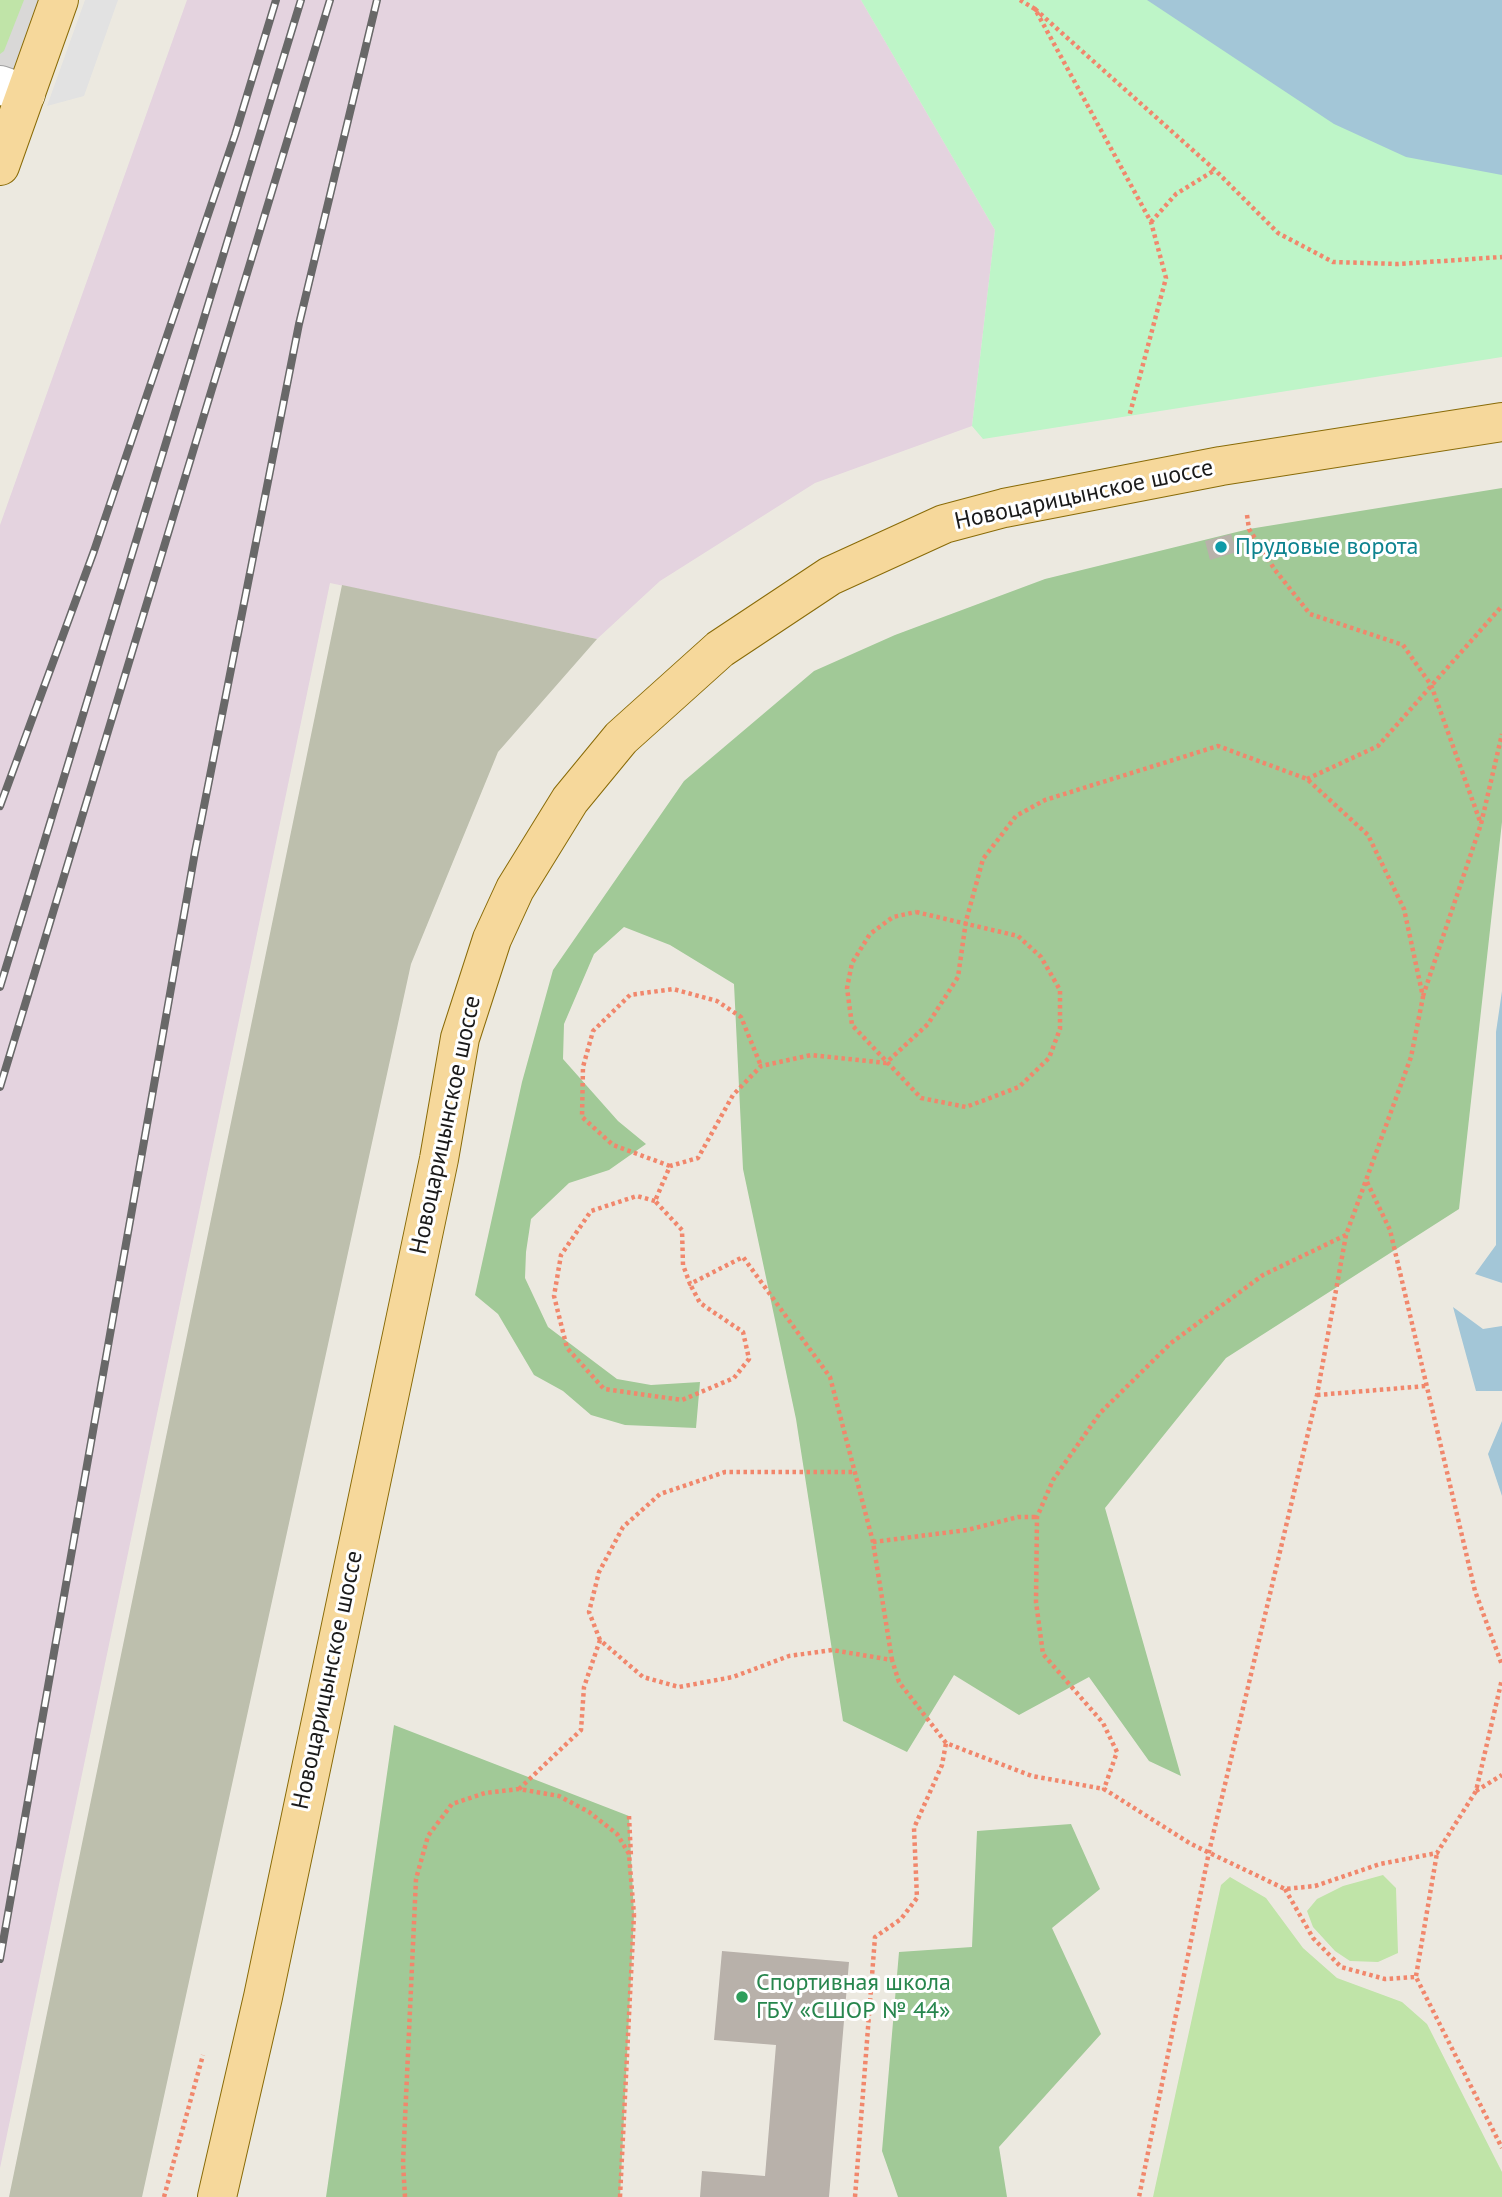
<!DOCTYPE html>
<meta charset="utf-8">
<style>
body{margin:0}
canvas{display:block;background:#ece9e0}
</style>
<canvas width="1502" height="2197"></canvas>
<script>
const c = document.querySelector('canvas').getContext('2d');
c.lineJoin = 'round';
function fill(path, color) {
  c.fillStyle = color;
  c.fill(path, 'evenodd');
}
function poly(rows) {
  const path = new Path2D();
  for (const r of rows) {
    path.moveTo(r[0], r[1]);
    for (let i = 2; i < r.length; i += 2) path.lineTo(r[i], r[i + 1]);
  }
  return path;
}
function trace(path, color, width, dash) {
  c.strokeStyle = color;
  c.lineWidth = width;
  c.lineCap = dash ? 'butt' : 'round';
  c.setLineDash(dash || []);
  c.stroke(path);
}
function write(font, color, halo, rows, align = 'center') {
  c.font = font + ' "PT Sans",sans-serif';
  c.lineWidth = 6;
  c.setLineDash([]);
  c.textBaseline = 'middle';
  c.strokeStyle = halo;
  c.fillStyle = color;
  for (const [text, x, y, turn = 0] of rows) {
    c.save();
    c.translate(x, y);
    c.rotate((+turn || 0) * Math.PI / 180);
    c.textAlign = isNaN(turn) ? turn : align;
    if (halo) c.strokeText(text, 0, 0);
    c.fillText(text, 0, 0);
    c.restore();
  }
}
fill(poly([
 [0,0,47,0,0,138]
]), '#d9d8d7');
fill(poly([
 [187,0,861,0,995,230,972,426,815,483,660,581,597,639,330,583,0,2168,0,525]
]), '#e4d3df');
fill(poly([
 [342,585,597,639,498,752,411,964,142,2197,9,2197]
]), '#bdbfad');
fill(poly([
 [0,0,24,0,4,51,0,54],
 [1383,1875,1396,1888,1398,1953,1378,1962,1350,1961,1335,1951,1313,1927,1307,1911,1317,1899,1343,1886],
 [1230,1877,1266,1898,1303,1948,1337,1978,1402,2002,1427,2024,1502,2172,1502,2197,1153,2197,1221,1885]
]), '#c0e4a8');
fill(poly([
 [1502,488,1502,822,1459,1209,1226,1358,1105,1508,1181,1776,1149,1761,1089,1677,1019,1715,954,1675,907,1752,843,1721,796,1419,743,1169,734,984,670,945,624,927,594,954,564,1024,563,1059,618,1121,646,1144,609,1170,569,1183,531,1219,526,1252,525,1278,548,1327,617,1379,651,1385,700,1382,696,1428,625,1425,591,1415,563,1391,534,1375,498,1314,475,1295,522,1082,553,970,684,781,814,671,895,635,1045,579,1249,529],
 [394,1725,629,1816,634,1915,620,2197,326,2197],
 [1071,1824,1100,1889,1052,1928,1101,2034,999,2147,1007,2197,898,2197,882,2151,899,1952,972,1947,977,1831]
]), '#a1c997');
fill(poly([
 [861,0,1502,0,1502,357,983,439,972,426,995,230]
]), '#bef5c8');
fill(poly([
 [85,0,118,0,84,96,47,106]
]), '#e2e2e2');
fill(poly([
 [1147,0,1502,0,1502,175,1406,157,1334,124],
 [1502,991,1502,1283,1475,1274,1496,1245,1496,1032],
 [1453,1307,1483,1329,1502,1326,1502,1391,1476,1391],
 [1502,1421,1502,1496,1488,1454]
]), '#a3c6d7');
fill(poly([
 [1231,534,1237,552,1210,560,1205,541],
 [722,1951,849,1962,829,2197,700,2197,702,2171,765,2176,776,2045,714,2040]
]), '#b8b1aa');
const minor = poly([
 [0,85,26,94]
]);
const major = poly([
 [0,166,59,0],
 [217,2197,263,1997,439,1159,460,1038,492,939,515,889,570,800,621,738,720,649,830,576,944,524,1004,508,1221,466,1502,422]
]);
trace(minor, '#a1a1a1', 40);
trace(major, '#896b08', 40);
trace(poly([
 [1020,0,1035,9,1151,222,1166,278,1129,417],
 [1035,9,1215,170,1278,233,1333,262,1398,264,1502,257],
 [1151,222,1176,194,1215,170],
 [1247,515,1249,529,1275,570,1310,614,1403,645,1431,685,1481,824],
 [1307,779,1378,746,1502,606],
 [916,912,1018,936,1041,957,1060,990,1060,1029,1049,1058,1019,1087,966,1107,921,1098,852,1025,847,988,852,963,870,934,893,917,916,912],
 [1423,996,1481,824,1502,734],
 [670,1166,613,1145,582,1117,583,1067,593,1031,630,995,673,989,717,1001,741,1017,761,1066],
 [1367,1182,1390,1230,1475,1591,1502,1665],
 [655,1201,637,1196,591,1211,561,1255,554,1296,567,1348,604,1389,682,1400,734,1378,749,1359,743,1332,700,1303,690,1284],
 [1346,1235,1263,1275,1171,1343,1100,1413,1053,1480,1037,1517,1036,1602,1043,1654,1103,1723,1117,1752,1104,1789,1191,1844,1285,1889,1315,1886,1380,1864,1437,1853,1476,1791,1502,1679],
 [1317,1395,1426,1386],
 [873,1542,967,1530,1018,1517,1037,1517],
 [600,1640,589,1612,599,1572,623,1527,660,1494,725,1472,853,1472],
 [892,1660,873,1542,830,1377,743,1257,690,1284,683,1265,682,1230,655,1201,670,1166,698,1158,733,1095,761,1066,811,1055,886,1063,928,1024,958,977,966,921,983,859,1016,816,1045,800,1218,746,1307,779,1368,835,1404,909,1423,997,1411,1057,1346,1235,1317,1395,1209,1852,1139,2197],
 [519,1789,581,1730,584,1687,600,1640,643,1677,679,1687,733,1677,789,1656,832,1650,892,1660,899,1682,946,1743,1032,1776,1104,1789],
 [1476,1791,1502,1775],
 [629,1816,631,1857],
 [1285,1889,1313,1938,1341,1967,1385,1979,1416,1977,1502,2148],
 [1416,1976,1437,1853],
 [164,2197,203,2055],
 [405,2197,403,2163,416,1879,428,1836,452,1804,485,1793,519,1789,559,1796,589,1812,617,1834,629,1854,634,1915],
 [620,2197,634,1915],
 [855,2197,875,1937,901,1919,917,1898,914,1828,942,1765,946,1743]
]), '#f1876c', 4.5, [3.5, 3.5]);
trace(minor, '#fff', 38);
trace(major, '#f6d89b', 38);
const rail = poly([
 [0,806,94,551,235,135,276,0],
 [0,987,301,0],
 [0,1087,330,0],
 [0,1959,195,852,299,324,377,0]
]);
trace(rail, '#686868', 8);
trace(rail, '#fff', 5, [16]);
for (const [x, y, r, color] of [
 [1221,547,7,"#0f9aa8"],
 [742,1997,7,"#2e9e5b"]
]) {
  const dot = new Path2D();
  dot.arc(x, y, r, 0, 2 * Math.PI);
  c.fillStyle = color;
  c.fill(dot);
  trace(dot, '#fff', 2.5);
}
write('24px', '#1a1a1a', '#fff', [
 ["Новоцарицынское шоссе",1084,495,-12],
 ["Новоцарицынское шоссе",446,1125,-78],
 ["Новоцарицынское шоссе",328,1680,-78]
]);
write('24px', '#0d838f', '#fff', [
 ["Прудовые ворота",1235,547]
], 'left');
write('24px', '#27864d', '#fff', [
 ["Спортивная школа",756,1983],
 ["ГБУ «СШОР № 44»",756,2011]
], 'left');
</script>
